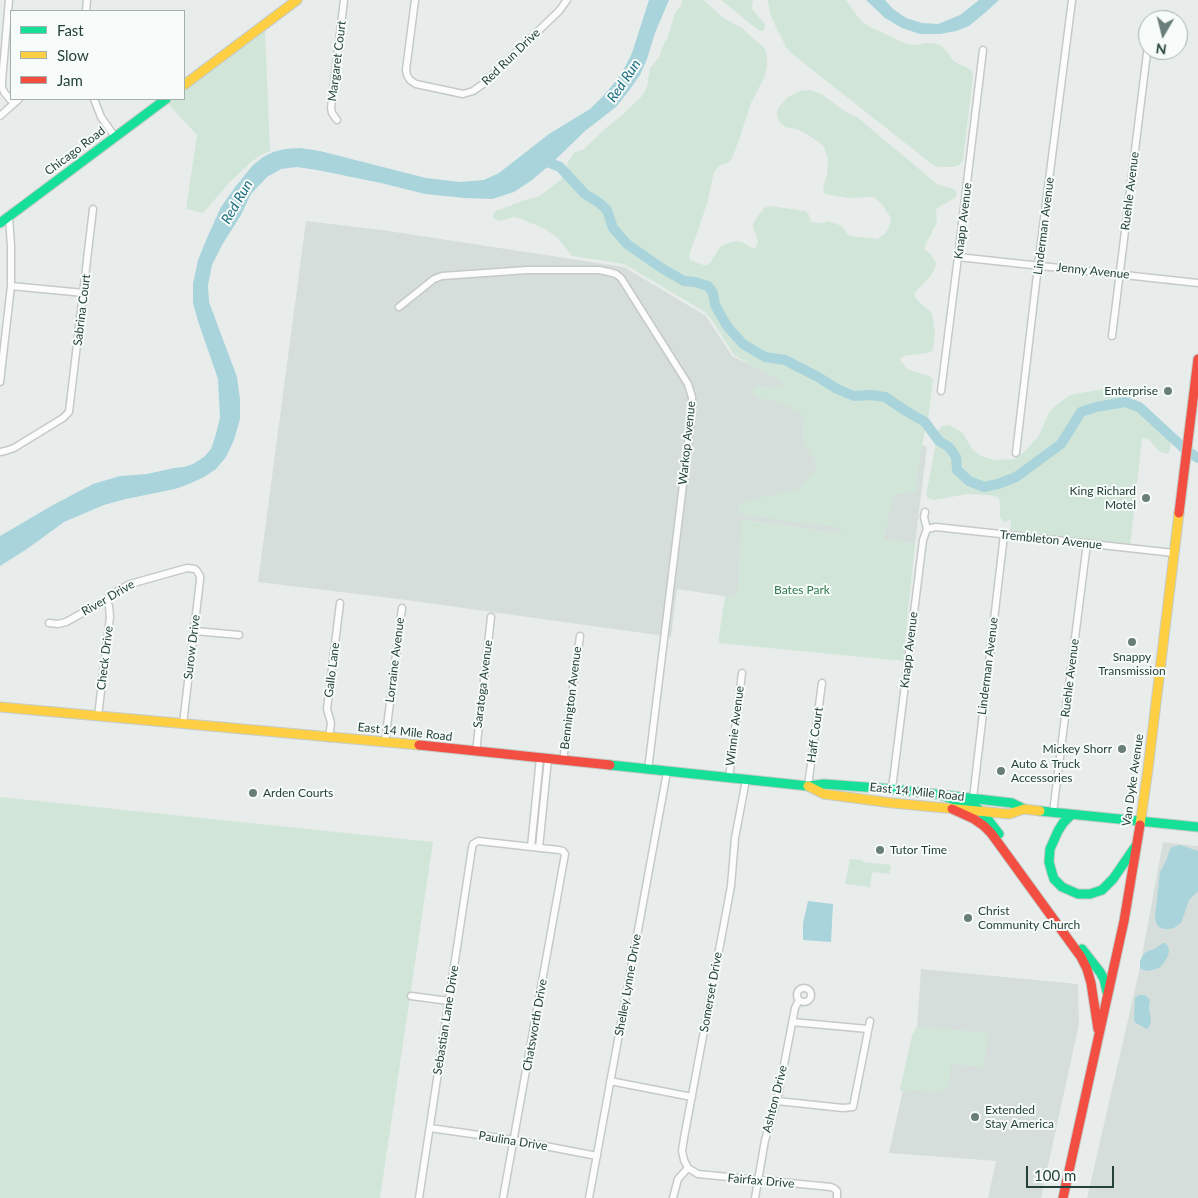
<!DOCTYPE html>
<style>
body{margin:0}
#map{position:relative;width:1198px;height:1198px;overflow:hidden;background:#e8edeb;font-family:Lato,sans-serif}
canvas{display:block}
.legend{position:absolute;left:10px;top:10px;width:175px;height:90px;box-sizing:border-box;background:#f7fbf9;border:1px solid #a3b1ad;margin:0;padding:6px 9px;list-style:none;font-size:15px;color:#24423a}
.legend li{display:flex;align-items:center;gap:10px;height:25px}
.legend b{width:25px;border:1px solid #a3b1ad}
.north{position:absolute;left:1138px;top:10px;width:50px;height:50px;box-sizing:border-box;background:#f7fbf9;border:1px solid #a3b1ad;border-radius:50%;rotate:188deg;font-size:14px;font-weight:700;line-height:20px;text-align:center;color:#24423a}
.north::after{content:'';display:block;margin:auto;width:18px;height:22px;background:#697e78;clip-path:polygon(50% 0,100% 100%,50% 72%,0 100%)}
.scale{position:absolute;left:1026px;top:1166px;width:88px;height:22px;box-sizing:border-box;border:2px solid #24423a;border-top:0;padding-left:6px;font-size:15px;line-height:18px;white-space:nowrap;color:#24423a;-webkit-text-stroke:4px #f7fbf9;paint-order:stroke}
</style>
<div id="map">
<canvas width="1198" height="1198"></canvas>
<ul class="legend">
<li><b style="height:6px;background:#16e098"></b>Fast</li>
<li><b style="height:6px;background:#ffcf43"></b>Slow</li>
<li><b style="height:6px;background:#f24e42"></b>Jam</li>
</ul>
<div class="north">N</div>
<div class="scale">100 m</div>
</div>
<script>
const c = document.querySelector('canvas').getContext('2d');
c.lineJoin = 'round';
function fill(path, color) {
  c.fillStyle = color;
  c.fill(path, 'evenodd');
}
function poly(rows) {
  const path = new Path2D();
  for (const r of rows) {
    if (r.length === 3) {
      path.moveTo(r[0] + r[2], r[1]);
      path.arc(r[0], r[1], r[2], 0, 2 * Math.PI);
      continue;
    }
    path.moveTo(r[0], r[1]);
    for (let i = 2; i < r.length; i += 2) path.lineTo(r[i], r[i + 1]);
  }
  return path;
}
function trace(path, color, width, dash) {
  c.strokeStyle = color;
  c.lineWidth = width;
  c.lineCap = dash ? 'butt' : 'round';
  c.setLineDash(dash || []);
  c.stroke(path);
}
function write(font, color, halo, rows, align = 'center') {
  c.font = font + ' Lato,sans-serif';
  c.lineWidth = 4;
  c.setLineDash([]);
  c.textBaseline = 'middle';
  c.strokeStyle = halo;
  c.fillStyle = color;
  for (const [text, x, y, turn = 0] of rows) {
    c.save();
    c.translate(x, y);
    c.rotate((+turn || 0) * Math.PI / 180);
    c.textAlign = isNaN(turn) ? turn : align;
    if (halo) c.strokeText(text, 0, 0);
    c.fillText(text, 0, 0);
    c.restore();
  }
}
fill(poly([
 [306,221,382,230,624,267,706,316,732,356,927,447,915,544,743,520,737,598,677,589,671,637,399,599,258,582],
 [1163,842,1198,846,1198,1198,1087,1198,1139,972],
 [921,969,1078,984,1079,1024,1041,1198,988,1198,996,1161,889,1153,917,1027]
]), '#d6dedb');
fill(poly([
 [683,0,704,0,722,17,742,28,762,46,766,51,767,58,767,67,765,76,751,103,740,137,732,158,729,162,719,166,714,172,707,204,689,256,690,260,703,265,707,265,710,263,720,247,723,245,736,241,742,242,752,248,755,248,757,246,758,240,753,227,753,223,764,208,770,206,806,211,809,215,811,222,823,223,828,221,842,226,849,236,877,239,885,234,890,225,891,218,880,202,873,197,848,198,825,194,824,193,823,186,827,176,828,160,824,146,807,134,796,129,786,127,781,124,778,119,777,112,778,108,788,97,800,91,810,90,816,92,823,95,846,112,858,118,937,184,953,189,957,192,956,196,955,198,937,208,936,209,937,220,936,224,925,246,925,249,933,257,936,264,935,268,930,277,917,290,915,293,915,297,918,301,932,313,935,333,933,349,932,351,928,353,904,356,901,358,900,359,907,369,929,376,933,380,929,413,921,450,916,490,913,493,897,494,893,497,884,539,915,544,903,661,718,643,725,596,737,598,742,520,844,534,840,529,835,527,743,515,740,513,738,510,739,505,742,502,799,489,815,470,816,465,816,463,802,438,804,419,802,414,780,402,760,398,754,395,752,392,756,386,780,387,782,382,734,355,711,319,705,312,624,264,572,256,557,237,543,228,519,218,514,217,499,221,496,220,493,217,494,213,496,211,528,199,538,197,561,180,563,177,568,162,574,153,584,149,606,128,621,116,642,96,645,91,647,87,650,68,660,56,662,47,667,39,675,13,681,6],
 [721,0,753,0,752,9,765,24,765,29,762,31,758,30],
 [768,0,846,0,861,21,870,27,907,44,915,45,925,43,933,43,942,46,949,54,951,59,955,62,968,68,972,71,973,76,963,160,961,163,959,165,953,167,939,167,933,165,791,53,786,47,772,19,770,13],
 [265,29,270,151,261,155,251,162,230,182,203,213,186,209,197,135,167,103,172,99,184,99,184,90],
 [1103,389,1112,389,1121,392,1144,404,1172,431,1170,451,1168,454,1160,452,1148,439,1144,438,1142,439,1130,546,1010,533,1011,520,1004,522,1000,518,1000,502,998,497,988,495,968,494,934,500,928,498,926,495,927,491,938,431,942,426,949,425,962,432,973,450,979,455,994,460,1014,459,1020,456,1038,437,1049,413,1055,406,1063,400,1070,395],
 [0,797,433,842,380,1198,0,1198],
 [850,859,862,860,862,862,891,865,890,874,872,872,870,887,845,884],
 [921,1027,987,1033,988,1035,984,1067,952,1064,951,1066,949,1086,946,1089,937,1092,918,1090,901,1091,900,1089,912,1036,915,1029]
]), '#d1e6d8');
fill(poly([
 [649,0,669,0,655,33,647,59,640,75,628,92,616,107,585,131,551,164,532,180,514,192,492,199,465,198,425,194,381,183,317,170,297,167,281,169,267,177,251,194,241,215,222,245,212,265,208,285,209,302,237,377,240,399,240,419,234,440,226,457,216,469,204,477,189,484,175,489,126,499,104,505,64,522,27,549,0,566,0,536,53,505,93,484,120,476,147,474,174,468,184,467,193,464,204,457,211,449,216,434,220,418,218,379,198,321,193,303,193,284,198,260,207,238,221,207,236,186,253,165,263,157,273,152,285,149,300,148,320,151,426,178,460,182,484,180,499,173,549,134,590,109,604,95,615,82,625,67,632,53],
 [866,0,885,0,893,9,906,18,922,23,938,24,960,15,979,0,999,0,986,12,969,26,956,31,940,34,920,34,902,28,885,18],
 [1180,845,1198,851,1198,891,1189,900,1183,918,1181,923,1174,928,1169,929,1164,929,1159,927,1156,923,1155,916,1160,872,1166,861,1170,849,1172,847],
 [808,901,833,904,831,942,803,940,803,923],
 [1163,943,1165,943,1168,946,1169,951,1168,956,1163,964,1159,968,1148,971,1143,970,1140,968,1140,961,1143,955,1146,952,1154,949],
 [1139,995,1145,995,1150,1000,1149,1007,1151,1022,1149,1027,1147,1029,1136,1023,1134,1021,1135,998]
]), '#a9d4db');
trace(poly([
 [540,159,560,167,585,194,598,202,607,210,613,228,627,244,663,269,684,281,695,282,708,286,713,293,715,305,727,326,743,344,765,357,785,360,818,377,837,389,854,396,871,395,885,397,906,411,925,422,939,441,949,447,956,457,957,470,969,481,984,487,998,484,1016,477,1061,444,1081,412,1096,407,1125,402,1139,407,1187,451,1198,458]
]), '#a9d4db', 10);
const street = poly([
 [9,0,2,81,2,87,4,92,13,103],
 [415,0,406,70,407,75,410,80,416,84,463,94,473,91,483,84,559,11,567,0],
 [86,11,87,0],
 [94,99,101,117,115,137],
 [0,116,19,99],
 [337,120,332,113,331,108,344,0],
 [958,257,1198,283],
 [11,286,84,293],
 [399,307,434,279,442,276,527,270,599,270,609,272,616,274,621,278,688,384,692,397,692,411,648,770],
 [1112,336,1148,45],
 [0,382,11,286,11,246,9,217],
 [941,391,958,257,983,50],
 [0,452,5,451,14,448,63,418,69,412,93,209],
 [1016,453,1038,266,1072,0],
 [927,529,936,527,1174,553],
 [49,623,58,624,66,622,106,600,119,590,130,584,187,568,195,569,197,571,200,576,200,580,183,724],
 [195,631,239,635],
 [98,716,110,617,109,606,106,600],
 [329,738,331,723,327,709,340,603],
 [385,742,402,608],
 [476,752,491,617],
 [563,761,580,636],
 [729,778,742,673],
 [746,780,735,838,731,886,684,1138,682,1151,684,1160,688,1168,698,1174,831,1187,835,1189,837,1191,837,1198],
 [808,786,822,683],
 [892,789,923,540,927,529,924,517,925,512],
 [973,798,1004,535],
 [1053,812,1087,543],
 [531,847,540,758],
 [539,848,548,759],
 [804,995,7],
 [411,996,449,1001],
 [792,1022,868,1029],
 [610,1081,692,1097],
 [777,1101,843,1108,853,1107,870,1021],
 [430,1128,514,1140,597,1156],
 [419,1198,472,848,473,844,478,841,559,850,563,851,565,854,503,1198],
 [589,1198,667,772],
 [673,1198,678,1179,688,1168],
 [755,1198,765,1140,777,1101,795,1008,799,1000]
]);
const fast = poly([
 [0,223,166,99],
 [610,765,808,786,824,784,892,789,1012,803,1024,809],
 [938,794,977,808,986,817,999,834],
 [1040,811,1198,827],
 [1071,815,1063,823,1058,831,1050,849,1049,862,1052,873,1054,879,1062,887,1078,894,1090,894,1102,890,1113,879,1135,847],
 [1082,949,1100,972,1104,979,1107,992]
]);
const slow = poly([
 [184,85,297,0],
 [0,707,419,745],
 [808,786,824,794,892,803,1009,814,1024,809,1040,811],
 [1140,825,1148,769,1179,513]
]);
const jam = poly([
 [1179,513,1198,359],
 [419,745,610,765],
 [952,809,974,819,984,826,991,833,1081,957,1087,969,1091,983,1098,1029],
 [1063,1198,1124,921,1140,825]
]);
trace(street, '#c5cac8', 9);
trace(fast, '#c3cbc8', 11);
trace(slow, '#c3cbc8', 11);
trace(jam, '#c3cbc8', 11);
trace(street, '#fcfcfc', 6);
trace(fast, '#16e098', 9);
trace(slow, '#ffcf43', 9);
trace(jam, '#f24e42', 9);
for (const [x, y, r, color] of [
 [1168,391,5,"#697e78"],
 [1146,498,5,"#697e78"],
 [1132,642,5,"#697e78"],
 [1122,749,5,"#697e78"],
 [1001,771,5,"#697e78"],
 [253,793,5,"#697e78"],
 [880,850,5,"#697e78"],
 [968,918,5,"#697e78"],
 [975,1117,5,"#697e78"]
]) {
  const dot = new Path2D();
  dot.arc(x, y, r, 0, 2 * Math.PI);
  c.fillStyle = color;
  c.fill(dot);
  trace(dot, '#f7fbf9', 2);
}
write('12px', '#24423a', '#f7fbf9', [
 ["Red Run Drive",511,57,-44],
 ["Margaret Court",337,61,-83],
 ["Chicago Road",75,151,-37],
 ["Ruehle Avenue",1130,191,-83],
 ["Knapp Avenue",963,221,-83],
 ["Linderman Avenue",1044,226,-83],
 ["Jenny Avenue",1093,271,6],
 ["Sabrina Court",82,310,-83],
 ["Warkop Avenue",687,443,-84],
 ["Trembleton Avenue",1051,540,6],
 ["River Drive",108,598,-30],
 ["Surow Drive",192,647,-83],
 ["Knapp Avenue",909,650,-83],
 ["Check Drive",105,658,-83],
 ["Lorraine Avenue",395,660,-83],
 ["Linderman Avenue",988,666,-83],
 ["Gallo Lane",332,670,-83],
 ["Ruehle Avenue",1070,678,-83],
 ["Saratoga Avenue",483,684,-83],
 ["Bennington Avenue",571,698,-83],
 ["Winnie Avenue",735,726,-83],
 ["East 14 Mile Road",405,732,6],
 ["Haff Court",815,735,-82],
 ["Van Dyke Avenue",1133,780,-82],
 ["East 14 Mile Road",917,792,6],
 ["Shelley Lynne Drive",628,985,-80],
 ["Somerset Drive",711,992,-80],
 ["Sebastian Lane Drive",446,1020,-81],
 ["Chatsworth Drive",535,1025,-80],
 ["Ashton Drive",775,1099,-76],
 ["Paulina Drive",513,1141,9],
 ["Fairfax Drive",761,1181,5]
]);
write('12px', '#24423a', '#f7fbf9', [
 ["Enterprise",1158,391,"right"],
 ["King Richard",1136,491,"right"],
 ["Motel",1136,505,"right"],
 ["Snappy",1132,657,"center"],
 ["Transmission",1132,671,"center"],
 ["Mickey Shorr",1112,749,"right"],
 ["Auto & Truck",1011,764],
 ["Accessories",1011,778],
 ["Arden Courts",263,793],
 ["Tutor Time",890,850],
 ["Christ",978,911],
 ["Community Church",978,925],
 ["Extended",985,1110],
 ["Stay America",985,1124]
], 'left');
write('12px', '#2d7a4b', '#f7fbf9', [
 ["Bates Park",802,590]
]);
write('italic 14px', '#1c6f80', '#f7fbf9', [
 ["Red Run",624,81,-56],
 ["Red Run",237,202,-60]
]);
</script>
